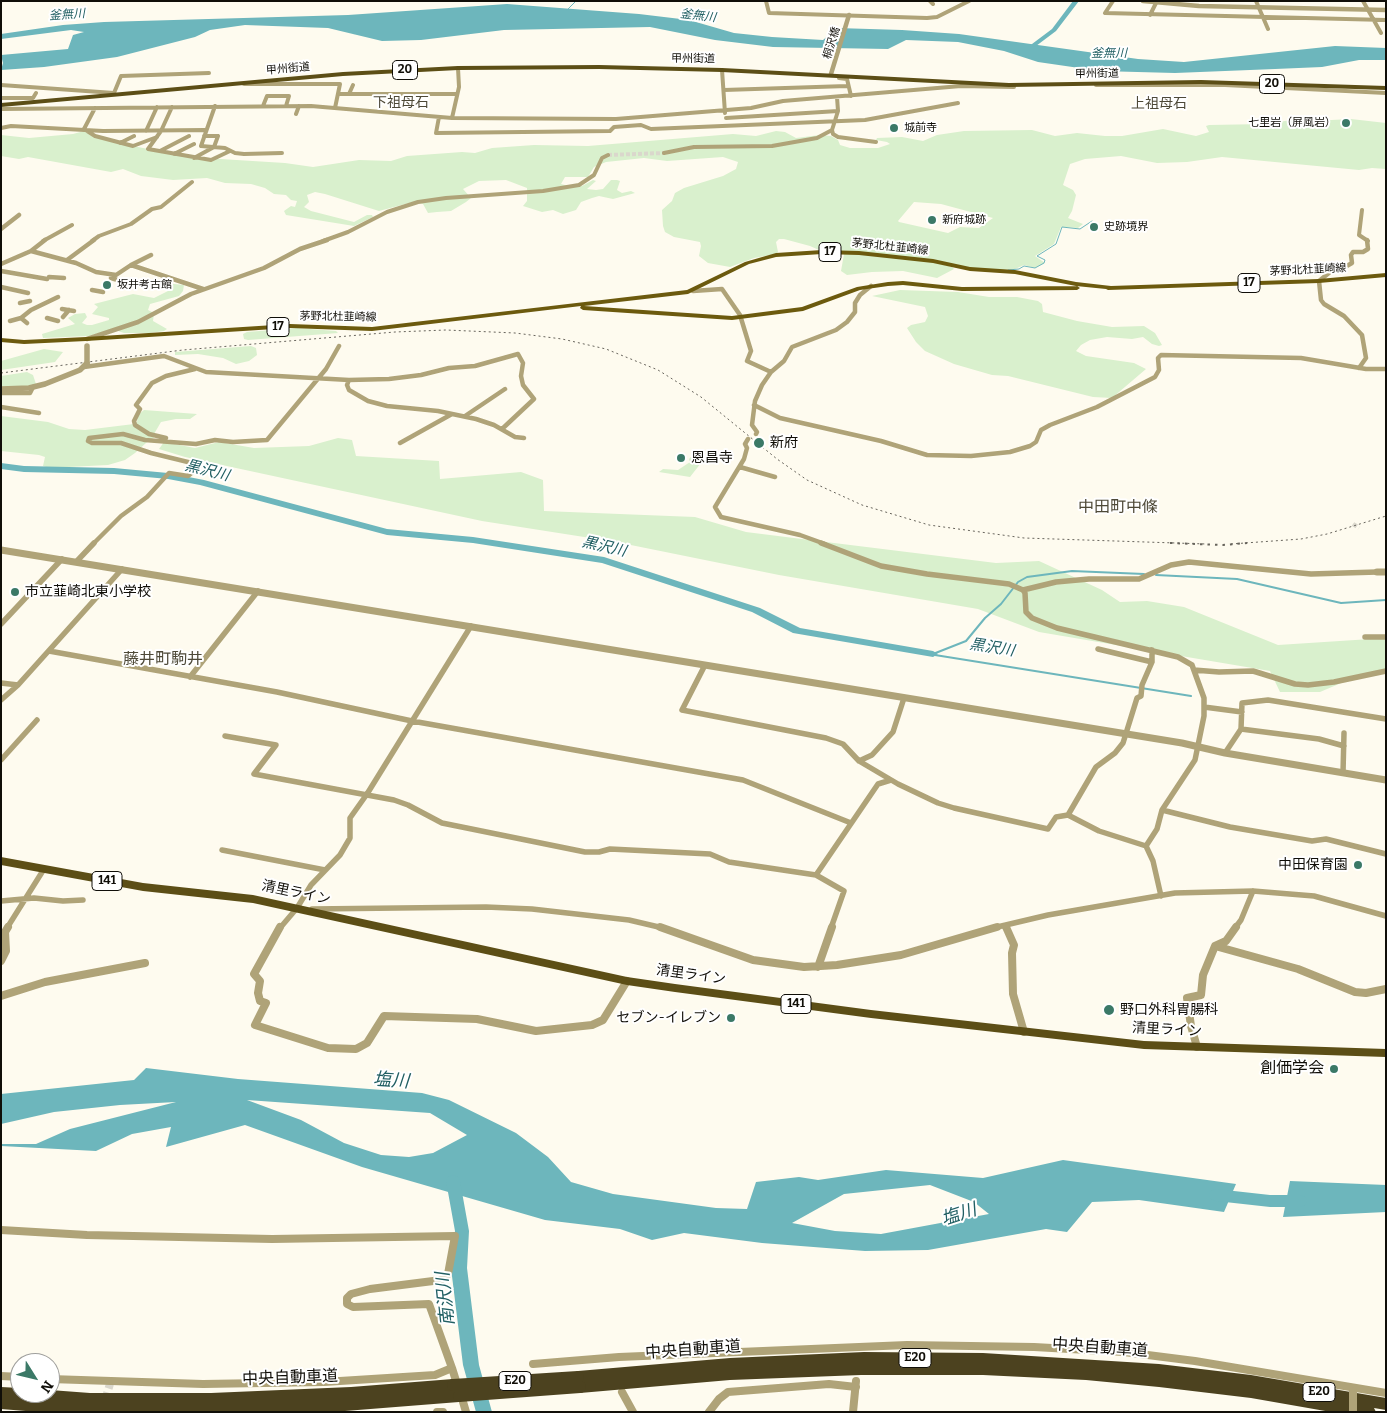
<!DOCTYPE html>
<meta charset="utf-8">
<style>
body{margin:0}
#map{position:relative;width:1387px;height:1413px;overflow:hidden;background:#fefbef;font-family:Bitter,serif}
canvas{display:block}
.frame{position:absolute;inset:0;border:2px solid #100e08;pointer-events:none}
.north{position:absolute;left:10px;top:1353px;width:50px;height:50px;box-sizing:border-box;background:#fff;border:1px solid #9f9f9c;border-radius:50%;rotate:126deg;font-size:14px;font-weight:700;line-height:20px;text-align:center;color:#100e08}
.north::after{content:'';display:block;margin:auto;width:18px;height:22px;background:#3b7967;clip-path:polygon(50% 0,100% 100%,50% 72%,0 100%)}
</style>
<div id="map">
<canvas width="1387" height="1413"></canvas>
<div class="frame"></div>
<div class="north">N</div>
</div>
<script>
const c = document.querySelector('canvas').getContext('2d');
c.lineJoin = 'round';
function fill(path, color) {
  c.fillStyle = color;
  c.fill(path, 'evenodd');
}
function poly(rows) {
  const path = new Path2D();
  for (const r of rows) {
    path.moveTo(r[0], r[1]);
    for (let i = 2; i < r.length; i += 2) path.lineTo(r[i], r[i + 1]);
  }
  return path;
}
function trace(path, color, width, dash) {
  c.strokeStyle = color;
  c.lineWidth = width;
  c.lineCap = dash ? 'butt' : 'round';
  c.setLineDash(dash || []);
  c.stroke(path);
}
function write(font, color, halo, rows, align = 'center') {
  c.font = font + ' Bitter,"Noto Sans JP",serif';
  c.lineWidth = 4;
  c.setLineDash([]);
  c.textBaseline = 'middle';
  c.strokeStyle = halo;
  c.fillStyle = color;
  for (const [text, x, y, turn = 0] of rows) {
    c.save();
    c.translate(x, y);
    c.rotate((+turn || 0) * Math.PI / 180);
    c.textAlign = isNaN(turn) ? turn : align;
    if (halo) c.strokeText(text, 0, 0);
    c.fillText(text, 0, 0);
    c.restore();
  }
}
fill(poly([
 [1305,118,1312,121,1351,119,1386,123,1386,169,1372,168,1359,170,1222,157,1187,162,1157,163,1121,156,1085,159,1070,164,1063,185,1073,190,1076,195,1072,211,1068,218,1083,224,1078,228,1061,227,1054,244,1035,256,1045,263,1035,268,1024,265,1015,269,1003,270,976,269,935,260,819,250,810,246,784,239,779,239,776,242,778,252,776,254,754,258,730,267,708,263,699,256,701,246,700,242,674,237,665,232,663,226,662,210,672,201,675,193,684,188,723,176,736,169,738,162,723,157,667,161,644,158,606,162,594,167,588,177,565,177,561,184,569,186,582,186,593,180,596,181,587,189,596,190,603,189,611,180,617,180,620,181,617,190,622,193,631,191,635,193,613,199,599,196,592,198,581,202,576,210,563,214,553,210,542,212,523,206,527,201,527,188,506,180,479,181,463,189,471,198,466,202,451,211,437,212,428,213,423,204,413,202,379,211,325,194,315,192,307,195,309,202,304,207,311,211,354,222,367,215,372,215,373,217,354,226,286,215,284,211,291,206,295,207,297,201,291,200,286,195,274,194,265,188,251,184,225,183,207,178,173,180,141,176,123,169,111,172,28,157,19,159,1,156,1,135,29,138,73,134,84,131,133,146,188,157,285,163,313,167,359,160,391,161,407,156,462,152,475,153,492,148,534,145,588,146,733,134,756,136,776,131,785,132,796,138,820,135,831,136,838,140,840,145,850,148,878,148,890,144,887,142,876,140,877,138,902,137,923,141,937,135,964,131,1032,130,1055,136,1077,133,1105,136,1122,136,1163,129,1196,136,1209,132,1206,126,1209,125,1265,124],
 [914,202,941,204,993,218,979,228,960,227,948,233,899,222,898,221],
 [846,253,933,262,952,267,954,269,937,278,903,271,872,272,847,275,841,271,844,254],
 [165,283,184,285,183,291,179,296,150,304,148,310,154,313,153,321,167,329,164,331,150,333,124,333,112,329,89,336,43,338,42,334,75,324,68,318,75,314,85,313,87,317,82,323,87,325,92,325,109,320,109,318,92,314,98,307,94,304,133,294,154,298,170,290,163,285],
 [900,290,958,292,989,297,1017,297,1038,301,1042,304,1043,312,1077,321,1112,327,1144,326,1155,333,1162,345,1159,346,1152,344,1143,337,1132,339,1107,337,1090,340,1081,345,1076,351,1086,356,1134,363,1146,369,1112,398,1093,397,1008,376,992,375,954,364,925,351,916,342,907,328,911,325,925,322,928,316,925,307,872,296],
 [297,328,336,331,338,333,248,340,244,339,243,334,247,332],
 [251,346,256,348,257,355,249,361,236,364,223,358,198,354,175,355,175,352],
 [44,349,63,352,55,362,1,370,1,361],
 [27,372,33,375,36,384,1,394,1,376],
 [144,410,197,414,190,419,176,419,161,422,154,434,156,436,146,443,135,453,125,460,108,465,49,468,43,466,45,457,39,455,1,451,1,416,48,422,69,429,85,430,134,424,137,422,138,415],
 [338,438,352,440,356,456,439,461,440,479,521,472,543,480,544,511,695,517,746,532,826,542,996,563,1039,561,1102,590,1120,602,1147,601,1184,607,1278,645,1386,638,1386,671,1360,675,1320,692,1280,692,1270,671,1039,632,978,609,779,575,616,542,482,521,185,457,159,449,164,442,195,448,219,442,254,448,309,446],
 [691,457,698,459,701,463,690,477,659,472,663,469,678,470,690,462,689,459]
]), '#d9f0cd');
fill(poly([
 [507,4,639,14,689,20,734,33,772,37,823,40,837,28,902,30,959,34,1138,59,1184,62,1335,46,1386,48,1386,60,1359,60,1322,67,1275,69,1175,73,1100,71,1038,62,1004,51,958,42,906,40,888,49,773,47,715,40,650,27,504,30,421,40,382,41,328,28,245,25,210,30,195,37,117,57,44,67,1,70,3,63,1,55,68,49,73,35,84,32,71,30,1,39,1,34,63,25,104,22,348,15],
 [146,1068,238,1079,422,1093,449,1100,516,1133,548,1157,571,1182,613,1194,716,1208,747,1209,756,1182,799,1177,818,1180,886,1170,983,1178,1063,1160,1236,1184,1224,1212,1139,1200,1092,1202,1067,1232,1046,1229,928,1250,865,1251,762,1243,684,1233,652,1240,620,1229,545,1220,362,1167,245,1125,166,1147,171,1127,132,1134,96,1151,1,1146,1,1144,36,1144,70,1129,176,1102,120,1105,54,1112,1,1124,1,1094,134,1080],
 [247,1100,430,1113,467,1135,433,1153,409,1157,381,1155,344,1143,301,1120],
 [930,1185,974,1202,989,1214,881,1234,835,1231,792,1223,844,1194],
 [1290,1181,1386,1185,1386,1212,1283,1217]
]), '#6db6bc');
trace(poly([
 [567,10,576,1],
 [1008,270,1019,269,1024,266,1035,268,1044,263,1045,260,1037,256,1056,244,1062,227,1080,229,1092,221]
]), '#6db6bc', 1);
trace(poly([
 [1156,575,1237,579,1341,603,1386,600],
 [933,654,966,641,985,618,1001,604,1018,582,1027,577,1072,571,1144,574],
 [935,655,1191,696]
]), '#6db6bc', 2);
fill(poly([
 [1073,1,1079,1,1056,31,1032,49,1028,49,1028,47,1052,29,1073,1],
 [1,463,24,466,114,468,168,473,204,480,387,529,473,537,604,557,760,608,800,628,933,651,938,654,933,657,793,633,752,612,602,563,473,543,387,535,200,485,168,479,114,474,24,472,1,469,1,463],
 [453,1175,458,1177,460,1181,469,1231,467,1268,479,1365,492,1412,476,1412,463,1365,451,1268,455,1231,446,1181,448,1177,453,1175],
 [1216,1189,1270,1195,1300,1195,1305,1197,1307,1201,1305,1205,1300,1207,1270,1207,1216,1201,1211,1199,1209,1195,1211,1191,1216,1189]
]), '#6db6bc');
trace(poly([
 [608,155,664,153]
]), '#dad7cc', 4, [4, 2]);
trace(poly([
 [1353,524,1359,528]
]), '#dad7cc', 4.5, [4.5, 2.5]);
trace(poly([
 [105,1400,110,1384]
]), '#dad7cc', 8, [8, 4]);
trace(poly([
 [766,1,769,13,927,18,937,17,969,1],
 [930,1,933,4],
 [1113,1,1105,13,1386,20],
 [1256,1,1268,29],
 [1363,1,1381,33],
 [1150,15,1156,3],
 [722,70,725,113],
 [839,78,847,79,851,96],
 [244,84,340,84,335,108],
 [1,85,114,93,121,76,209,73],
 [1096,85,1225,85,1386,93],
 [724,90,847,86],
 [338,94,457,94],
 [349,94,353,85],
 [1,98,33,98,36,93],
 [215,106,201,146,225,148,235,153,244,154,282,153],
 [263,106,267,96,289,96,286,106],
 [172,107,161,131,148,149,211,160,230,151],
 [95,108,84,129,95,136,133,146,157,137],
 [1,109,311,106,452,118,616,119,751,108,783,101,961,86,1014,87],
 [296,114,299,106],
 [439,117,436,133,610,131,614,127,641,125,651,129,865,120,958,103],
 [452,118,459,87,458,68],
 [726,118,838,111],
 [1,128,11,126,103,131,205,130],
 [832,130,833,134,838,137,876,142],
 [146,131,157,107],
 [120,143,134,136],
 [160,151,189,136],
 [664,153,694,147,772,146,817,138,832,130,838,111,837,97],
 [174,154,194,144],
 [194,158,214,147,218,136,204,136],
 [1362,210,1359,235,1368,241],
 [43,241,72,225],
 [92,241,99,236,131,224,152,209,161,207,192,182],
 [323,241,348,232,387,212,418,202,446,198,543,191,579,185,594,175,602,158,608,155]
]), '#afa378', 4);
trace(poly([
 [31,251,45,240],
 [67,260,94,240],
 [1,264,31,251,76,263,96,272,116,275,131,265,203,289],
 [131,265,151,255],
 [1,271,47,279],
 [49,277,64,278],
 [111,278,121,281],
 [1,287,28,293],
 [92,290,103,292],
 [693,291,722,289,740,315,751,351,747,361,771,372],
 [20,303,30,301],
 [62,309,74,311],
 [63,317,69,310],
 [21,318,27,323],
 [47,318,58,321],
 [10,321,21,318,31,310,58,297],
 [87,339,138,322,191,294,264,268,300,249,327,240],
 [84,367,164,356,206,372,349,380,389,379,421,375,449,368,475,366,518,354,523,363,521,376,523,385,534,399,502,429],
 [1359,368,1366,358,1362,335,1344,316,1324,304,1321,300,1319,281,1335,268,1345,267,1352,263,1351,255,1353,252,1363,252,1368,249,1367,240],
 [349,380,347,385,349,390,368,401,387,406,438,411,476,419,494,425,515,437,524,438],
 [1,393,30,393,33,387],
 [754,405,780,418,881,441,927,455,971,456,1010,452,1030,446,1036,442,1041,430,1050,425,1097,407,1155,377,1159,370,1158,358,1161,355,1301,358,1366,369,1386,369],
 [1,407,39,413],
 [465,416,505,389],
 [756,434,757,432,752,425,755,401,762,385,771,372,784,361,792,347,836,330,847,322,855,312,855,303,860,295,871,286],
 [166,438,149,434,135,425,134,421,140,409,136,405,152,383,166,376,195,369],
 [748,439,745,444,747,448,744,459,715,507,721,517,800,535,825,544],
 [400,443,452,414],
 [740,467,775,477],
 [93,544,121,516,147,497,169,473,188,476,199,467,196,464,151,453,121,443,92,443,88,441,89,438,123,434,145,440,196,444,215,440,233,442,267,440,326,369,339,346]
]), '#afa378', 4.5);
trace(poly([
 [821,543,881,566,927,574,1009,584,1023,590,1056,582,1089,579,1139,579,1171,565,1189,562,1311,574,1377,572],
 [77,561,94,543],
 [1023,590,1025,593,1026,612,1032,618,1057,628,1178,657,1192,665,1204,698,1204,716,1195,760,1162,810,1157,829,1146,846],
 [1,624,62,559],
 [1365,637,1386,637],
 [1098,649,1152,662],
 [49,651,277,692,412,721,743,780,851,823],
 [705,665,682,710,826,738,843,744,859,761,898,784,938,803,954,808,1048,829,1056,817,1068,815,1099,831,1146,846,1153,861,1161,896],
 [1194,670,1219,672,1253,671,1295,684,1308,685,1334,682,1386,671],
 [190,677,258,591],
 [1,683,18,685],
 [1,700,18,685,122,569],
 [1204,707,1242,712],
 [1241,729,1319,739,1344,746],
 [225,736,276,745,254,774,394,800,408,805,442,823,585,852,599,852,610,849,710,854,729,862,816,875,844,891,831,928],
 [1225,753,1241,729,1242,703,1268,700,1386,719],
 [1,760,37,720],
 [859,761,872,755,893,732,904,698],
 [1343,773,1344,733],
 [1162,810,1230,827,1312,841,1326,839,1386,854],
 [1068,815,1096,767,1115,753,1123,743,1137,698,1141,696,1142,685,1152,662,1152,650],
 [222,850,325,870],
 [816,875,878,784,891,780],
 [1,901,34,898,63,901,83,900],
 [312,909,486,907,532,909,629,920,663,928],
 [1005,925,1006,928],
 [7,928,44,869],
 [280,928,297,908,311,885,340,855,350,838,350,818,367,794,471,626],
 [993,928,1048,915,1175,893,1253,891,1314,896,1386,916],
 [1235,928,1241,920,1253,891]
]), '#afa378', 5.5);
trace(poly([
 [280,927,254,974,260,981,258,993,260,1001,266,1003,255,1025,328,1048,356,1049,367,1043,384,1016,477,1019,536,1031,592,1025,603,1020,627,981],
 [660,927,753,960,804,967,837,965,901,955,997,927],
 [1006,927,1014,945,1012,953,1013,994,1024,1032],
 [1215,946,1298,969,1355,992,1366,993,1386,989],
 [1,961,6,951,5,932,8,927],
 [818,967,832,927],
 [1,996,45,982,145,963],
 [1197,1047,1191,1026,1187,998,1201,995,1203,975,1215,946,1226,941,1236,927],
 [1,1230,87,1235,272,1239,455,1236,448,1274,441,1280,370,1289,351,1294,347,1298,347,1304,353,1307,429,1304,452,1368],
 [533,1364,619,1357,907,1345,1034,1347,1124,1352,1195,1361,1386,1393],
 [1,1376,20,1377],
 [50,1379,203,1384,324,1382,435,1375,452,1368,457,1384],
 [622,1392,633,1412],
 [461,1395,466,1412],
 [437,1412,443,1412],
 [709,1412,719,1399,728,1392,829,1384,856,1387],
 [853,1412,856,1381]
]), '#afa378', 8);
trace(poly([
 [1143,1,1199,6,1386,10],
 [831,74,849,15],
 [1,229,19,215]
]), '#afa378', 4.5);
trace(poly([
 [1,389,29,388,45,384,80,370,87,363]
]), '#afa378', 5.5);
trace(poly([
 [1,550,1182,743,1225,753,1386,780],
 [1377,572,1386,572]
]), '#afa378', 7);
fill(poly([
 [822,250,859,251,933,259,970,267,1015,270,1076,282,1111,286,1319,279,1386,273,1386,277,1319,283,1108,290,1106,289,1076,286,1015,274,970,271,933,263,859,255,822,254,776,257,749,264,688,294,584,306,732,316,802,307,857,287,888,282,903,281,962,287,1077,286,1080,288,1077,290,962,291,903,285,888,286,860,290,803,311,732,320,583,310,580,308,581,306,372,331,290,328,86,341,24,344,1,342,1,338,24,340,86,337,290,324,372,327,687,290,745,262,776,253,822,250]
]), '#6c5a0e');
fill(poly([
 [599,65,722,68,1009,83,1201,80,1386,86,1386,90,1201,84,1009,87,722,72,599,69,458,70,343,76,1,107,1,103,343,72,458,66,599,65],
 [1,857,143,883,253,895,627,977,675,984,871,1010,1144,1041,1386,1049,1386,1057,1144,1049,871,1018,675,992,627,985,253,903,143,891,1,865,1,857]
]), '#5c4e16');
fill(poly([
 [864,1352,983,1353,1159,1364,1251,1375,1386,1398,1386,1410,1374,1408,1376,1412,1331,1412,1251,1398,1159,1387,1086,1380,983,1375,861,1375,730,1380,580,1393,575,1391,573,1387,576,1382,573,1381,571,1377,573,1373,578,1371,730,1358,864,1352],
 [453,1379,458,1381,460,1385,456,1390,464,1392,466,1396,464,1400,459,1402,345,1411,38,1412,1,1409,1,1387,20,1388,20,1393,50,1393,50,1390,90,1393,211,1393,351,1387,453,1379]
]), '#4c421f');
trace(poly([
 [1,373,183,350,395,332,446,330,515,333,562,339,606,349,658,370,701,397,777,459,807,480,862,505,929,525,1024,538,1206,544],
 [1231,544,1301,539,1327,534,1386,516]
]), '#67645c', 1, [2, 3]);
trace(poly([
 [1170,543,1223,545,1247,543]
]), '#67645c', 2, [2.5, 5]);
trace(poly([
 [1353,1391,1353,1412]
]), '#afa378', 8);
trace(poly([
 [87,346,87,363]
]), '#afa378', 5.5);
trace(poly([
 [453,1385,578,1377],
 [459,1396,580,1387]
]), '#4c421f', 12);
for (const [x, y, r, color] of [
 [1346,123,5,"#3b7967"],
 [894,128,5,"#3b7967"],
 [932,220,5,"#3b7967"],
 [1094,227,5,"#3b7967"],
 [107,285,5,"#3b7967"],
 [759,443,6,"#3b7967"],
 [681,458,5,"#3b7967"],
 [15,592,5,"#3b7967"],
 [1358,865,5,"#3b7967"],
 [1109,1010,6,"#3b7967"],
 [731,1018,5,"#3b7967"],
 [1334,1069,5,"#3b7967"]
]) {
  const dot = new Path2D();
  dot.arc(x, y, r, 0, 2 * Math.PI);
  c.fillStyle = color;
  c.fill(dot);
  trace(dot, '#fff', 2);
}
write('11px', '#100e08', '#fff', [
 ["桐沢橋",832,43,-73],
 ["甲州街道",693,59,1],
 ["甲州街道",288,69,-5],
 ["甲州街道",1097,74,-1],
 ["茅野北杜韮崎線",890,247,6],
 ["茅野北杜韮崎線",1308,270,-3],
 ["茅野北杜韮崎線",338,317,1]
]);
write('11px', '#100e08', '#fff', [
 ["七里岩（屏風岩）",1336,123,"right"],
 ["城前寺",904,128],
 ["新府城跡",942,220],
 ["史跡境界",1104,227],
 ["坂井考古館",117,285]
], 'left');
write('italic 12px', '#215f63', '#fff', [
 ["釜無川",67,15,-4],
 ["釜無川",698,16,7],
 ["釜無川",1109,54]
]);
for (const [x, y, w] of [
 [405,70,25],
 [1272,84,25],
 [830,252,22],
 [1249,283,22],
 [278,327,22],
 [107,881,30],
 [796,1004,30],
 [915,1358,32],
 [515,1381,32],
 [1319,1392,32]
]) {
  const box = new Path2D();
  box.roundRect(x - w / 2, y - 9.5, w, 19, 4);
  c.fillStyle = '#fff';
  c.fill(box);
  trace(box, '#100e08', 1);
}
write('bold 12px', '#100e08', null, [
 ["20",405,70],
 ["20",1272,84],
 ["17",830,252],
 ["17",1249,283],
 ["17",278,327],
 ["141",107,881],
 ["141",796,1004],
 ["E20",915,1358],
 ["E20",515,1381],
 ["E20",1319,1392]
]);
write('14px', '#4e4938', '#fff', [
 ["下祖母石",401,103],
 ["上祖母石",1159,104]
]);
write('14px', '#100e08', '#fff', [
 ["新府",770,443],
 ["恩昌寺",691,458],
 ["市立韮崎北東小学校",25,592],
 ["中田保育園",1348,865,"right"],
 ["野口外科胃腸科",1120,1010],
 ["セブン-イレブン",721,1018,"right"]
], 'left');
write('14px', '#100e08', '#fff', [
 ["清里ライン",296,893,12],
 ["清里ライン",691,975,8],
 ["清里ライン",1167,1030,3]
]);
write('italic 15px', '#215f63', '#fff', [
 ["黒沢川",207,471,14],
 ["黒沢川",604,547,13],
 ["黒沢川",992,648,9]
]);
write('16px', '#4e4938', '#fff', [
 ["中田町中條",1118,508],
 ["藤井町駒井",163,660]
]);
write('16px', '#100e08', '#fff', [
 ["創価学会",1324,1069]
], 'right');
write('16px', '#100e08', '#fff', [
 ["中央自動車道",1100,1348,4],
 ["中央自動車道",693,1350,-4],
 ["中央自動車道",290,1378,-2]
]);
write('italic 18px', '#215f63', '#fff', [
 ["塩川",391,1081,4],
 ["塩川",959,1215,-18],
 ["南沢川",446,1299,-96]
]);
</script>
